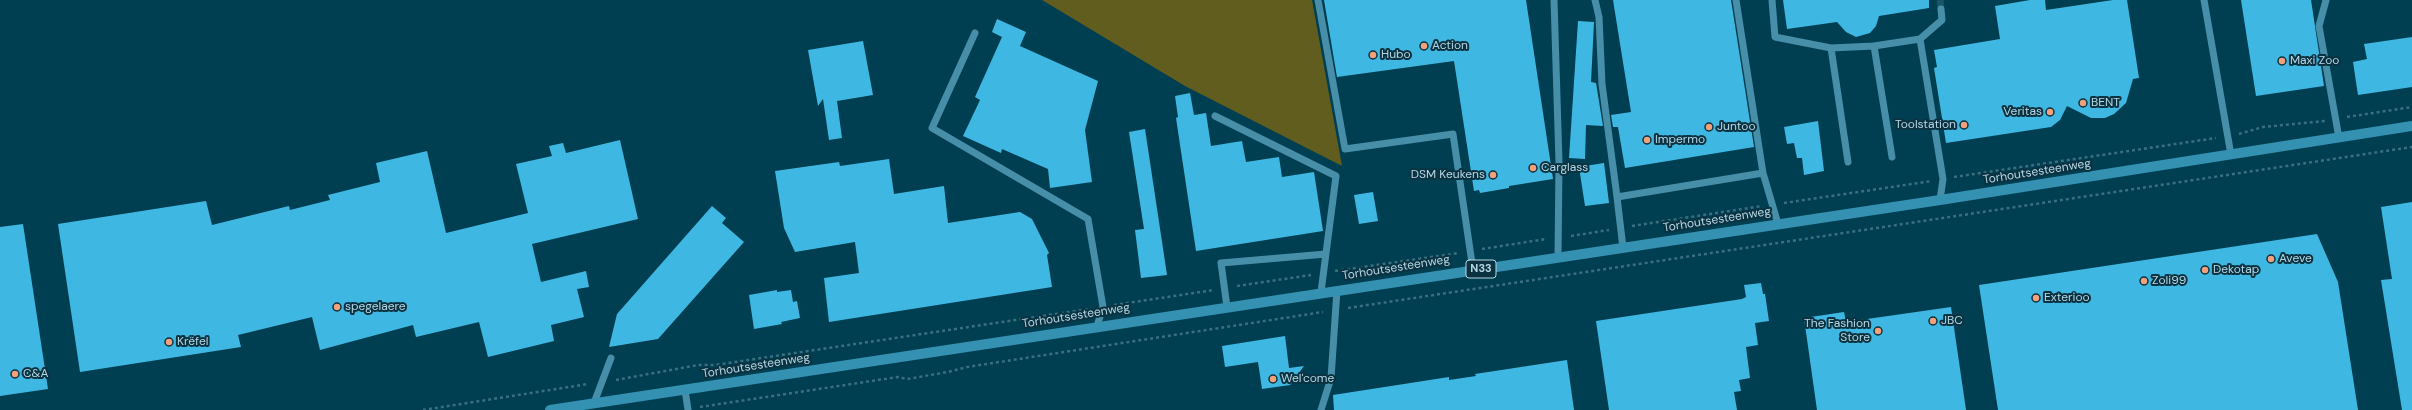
<!DOCTYPE html>
<meta charset="utf-8">
<style>
body{margin:0}
canvas{display:block;background:#003e51}
</style>
<canvas width="2412" height="410"></canvas>
<script>
const c = document.querySelector('canvas').getContext('2d');
c.lineJoin = 'round';
function fill(path, color) {
  c.fillStyle = color;
  c.fill(path, 'evenodd');
}
function poly(rows) {
  const path = new Path2D();
  for (const r of rows) {
    path.moveTo(r[0], r[1]);
    for (let i = 2; i < r.length; i += 2) path.lineTo(r[i], r[i + 1]);
  }
  return path;
}
function trace(path, color, width, dash) {
  c.strokeStyle = color;
  c.lineWidth = width;
  c.lineCap = dash ? 'butt' : 'round';
  c.setLineDash(dash || []);
  c.stroke(path);
}
function write(font, color, halo, rows, align = 'center') {
  c.font = font + ' "DM Sans",sans-serif';
  c.lineWidth = 4;
  c.setLineDash([]);
  c.textBaseline = 'middle';
  c.strokeStyle = halo;
  c.fillStyle = color;
  for (const [text, x, y, turn = 0] of rows) {
    c.save();
    c.translate(x, y);
    c.rotate((+turn || 0) * Math.PI / 180);
    c.textAlign = isNaN(turn) ? turn : align;
    if (halo) c.strokeText(text, 0, 0);
    c.fillText(text, 0, 0);
    c.restore();
  }
}
fill(poly([
 [1042,0,1312,0,1342,166,1185,86]
]), '#615d1f');
fill(poly([
 [1324,0,1526,0,1553,179,1509,186,1509,188,1480,193,1479,190,1474,191,1454,61,1337,77],
 [1613,0,1731,0,1754,147,1625,168,1618,127,1613,127,1611,115,1631,112],
 [1783,0,1929,0,1929,8,1879,16,1876,26,1870,33,1856,37,1846,32,1837,22,1787,29],
 [2030,0,2045,0,2046,10,2113,0,2127,0,2139,78,2133,79,2126,103,2114,114,2105,118,2091,118,2067,106,2060,120,2051,127,1946,143,1934,68,1937,67,1934,50,2000,39,1995,6],
 [2241,0,2311,0,2324,86,2256,96],
 [997,19,1026,32,1020,46,1098,81,1085,130,1092,182,1050,188,1048,169,1002,149,1001,153,963,136,980,100,975,97,1002,37,992,32],
 [1578,21,1594,22,1591,82,1596,83,1603,126,1586,125,1585,159,1569,158],
 [2412,37,2412,87,2358,95,2353,62,2367,59,2364,44],
 [863,41,873,95,837,101,842,138,829,140,823,99,818,106,808,50],
 [1190,93,1194,115,1206,113,1211,146,1242,141,1246,162,1279,157,1282,177,1314,172,1323,231,1196,251,1176,118,1178,117,1175,96],
 [1818,121,1824,171,1804,175,1802,158,1797,158,1794,143,1787,144,1784,127],
 [1145,129,1167,275,1141,278,1135,230,1144,229,1129,132],
 [620,140,638,219,532,244,541,282,586,271,589,287,577,289,584,317,551,325,554,341,488,357,479,322,416,337,413,325,320,350,312,317,238,335,241,347,80,372,58,224,206,201,212,225,289,206,290,210,330,200,328,195,380,182,376,163,427,151,446,233,528,213,516,164,552,156,549,146,563,143,566,153],
 [889,159,894,194,944,186,948,223,1020,212,1032,219,1049,253,1047,255,1052,287,829,322,824,278,859,273,855,242,795,252,784,228,775,171,839,162,840,166],
 [1604,163,1609,203,1585,206,1579,167],
 [1373,192,1378,221,1359,224,1354,195],
 [2412,202,2412,410,2402,410,2381,280,2392,279,2381,207],
 [712,206,726,218,722,223,744,242,658,339,609,347,617,314],
 [23,224,48,389,0,396,0,227],
 [2317,234,2338,282,2358,410,1998,410,1979,285],
 [1761,283,1763,294,1765,294,1769,321,1755,323,1758,345,1746,347,1750,378,1739,380,1741,391,1734,392,1737,410,1609,410,1596,321,1742,299,1746,297,1744,285],
 [777,290,777,292,791,290,793,302,797,301,800,318,781,322,782,324,754,329,749,295],
 [1951,307,1966,410,1817,410,1804,318,1844,312,1846,322],
 [1285,336,1289,368,1304,366,1290,385,1262,389,1258,362,1225,367,1222,346],
 [1567,360,1574,410,1334,410,1333,395,1449,377,1449,380,1476,376,1475,374]
]), '#3eb8e2');
trace(poly([
 [1940,0,1941,9]
]), '#1b5567', 7, [7, 3.5]);
trace(poly([
 [2347,117,2412,107],
 [2239,134,2263,127,2325,121],
 [1954,177,2216,138],
 [1784,203,1932,181],
 [1632,226,1762,206],
 [1571,236,1609,230],
 [1482,249,1546,239],
 [1335,271,1459,253],
 [1237,286,1311,275],
 [1114,305,1214,290],
 [1348,308,2412,147],
 [616,380,698,365,715,365,1089,309],
 [700,407,898,377,907,379,948,372,967,367,1323,312],
 [423,410,588,384]
]), '#3a6e80', 2.5, [3, 3]);
trace(poly([
 [1318,0,1345,149,1453,134,1473,270],
 [1554,0,1559,162,1558,257],
 [1595,0,1599,17,1602,84,1617,197],
 [1736,0,1763,173],
 [1772,0,1775,37,1831,48,1874,46,1920,39,1943,179,1940,200],
 [2204,0,2231,155],
 [2326,0,2319,26,2339,138],
 [975,33,932,128,1088,219,1103,307,1097,326],
 [1920,39,1942,20,1941,9],
 [1874,46,1892,157],
 [1831,48,1848,162],
 [1215,116,1336,176,1321,292],
 [1623,248,1617,197,1763,173,1778,224],
 [1227,307,1221,263,1326,254],
 [685,390,688,410],
 [594,403,611,358],
 [1321,410,1331,378,1337,290]
]), '#478ea9', 7);
trace(poly([
 [550,410,1940,200,2412,126]
]), '#3491b1', 10);
for (const [x, y, r, color] of [
 [1424,46,4,"#f1a17c"],
 [1373,55,4,"#f1a17c"],
 [2282,61,4,"#f1a17c"],
 [2083,103,4,"#f1a17c"],
 [2050,112,4,"#f1a17c"],
 [1964,125,4,"#f1a17c"],
 [1709,127,4,"#f1a17c"],
 [1647,140,4,"#f1a17c"],
 [1533,168,4,"#f1a17c"],
 [1493,175,4,"#f1a17c"],
 [2271,259,4,"#f1a17c"],
 [2205,270,4,"#f1a17c"],
 [2144,281,4,"#f1a17c"],
 [2036,298,4,"#f1a17c"],
 [337,307,4,"#f1a17c"],
 [1933,321,4,"#f1a17c"],
 [1878,331,4,"#f1a17c"],
 [169,342,4,"#f1a17c"],
 [15,374,4,"#f1a17c"],
 [1273,379,4,"#f1a17c"]
]) {
  const dot = new Path2D();
  dot.arc(x, y, r, 0, 2 * Math.PI);
  c.fillStyle = color;
  c.fill(dot);
  trace(dot, '#0b3240', 1.5);
}
for (const [x, y, w] of [
 [1481,269,30]
]) {
  const box = new Path2D();
  box.roundRect(x - w / 2, y - 9, w, 18, 3);
  c.fillStyle = '#0b3240';
  c.fill(box);
  trace(box, '#b6d7e6', 1);
}
write('bold 11px', '#b6d7e6', null, [
 ["N33",1481,269]
]);
write('12px', '#b6d7e6', '#0b3240', [
 ["Action",1432,46],
 ["Hubo",1381,55],
 ["Maxi Zoo",2290,61],
 ["BENT",2091,103],
 ["Veritas",2042,112,"right"],
 ["Toolstation",1956,125,"right"],
 ["Juntoo",1717,127],
 ["Impermo",1655,140],
 ["Carglass",1541,168],
 ["DSM Keukens",1485,175,"right"],
 ["Aveve",2279,259],
 ["Dekotap",2213,270],
 ["Zoli99",2152,281],
 ["Exterioo",2044,298],
 ["spegelaere",345,307],
 ["JBC",1941,321],
 ["The Fashion",1870,324,"right"],
 ["Store",1870,338,"right"],
 ["Krëfel",177,342],
 ["C&A",23,374],
 ["Wel'come",1281,379]
], 'left');
write('12px', '#b6d7e6', '#0b3240', [
 ["Torhoutsesteenweg",2037,172,-9],
 ["Torhoutsesteenweg",1717,220,-9],
 ["Torhoutsesteenweg",1396,268,-9],
 ["Torhoutsesteenweg",1076,316,-9],
 ["Torhoutsesteenweg",756,366,-9]
]);
</script>
